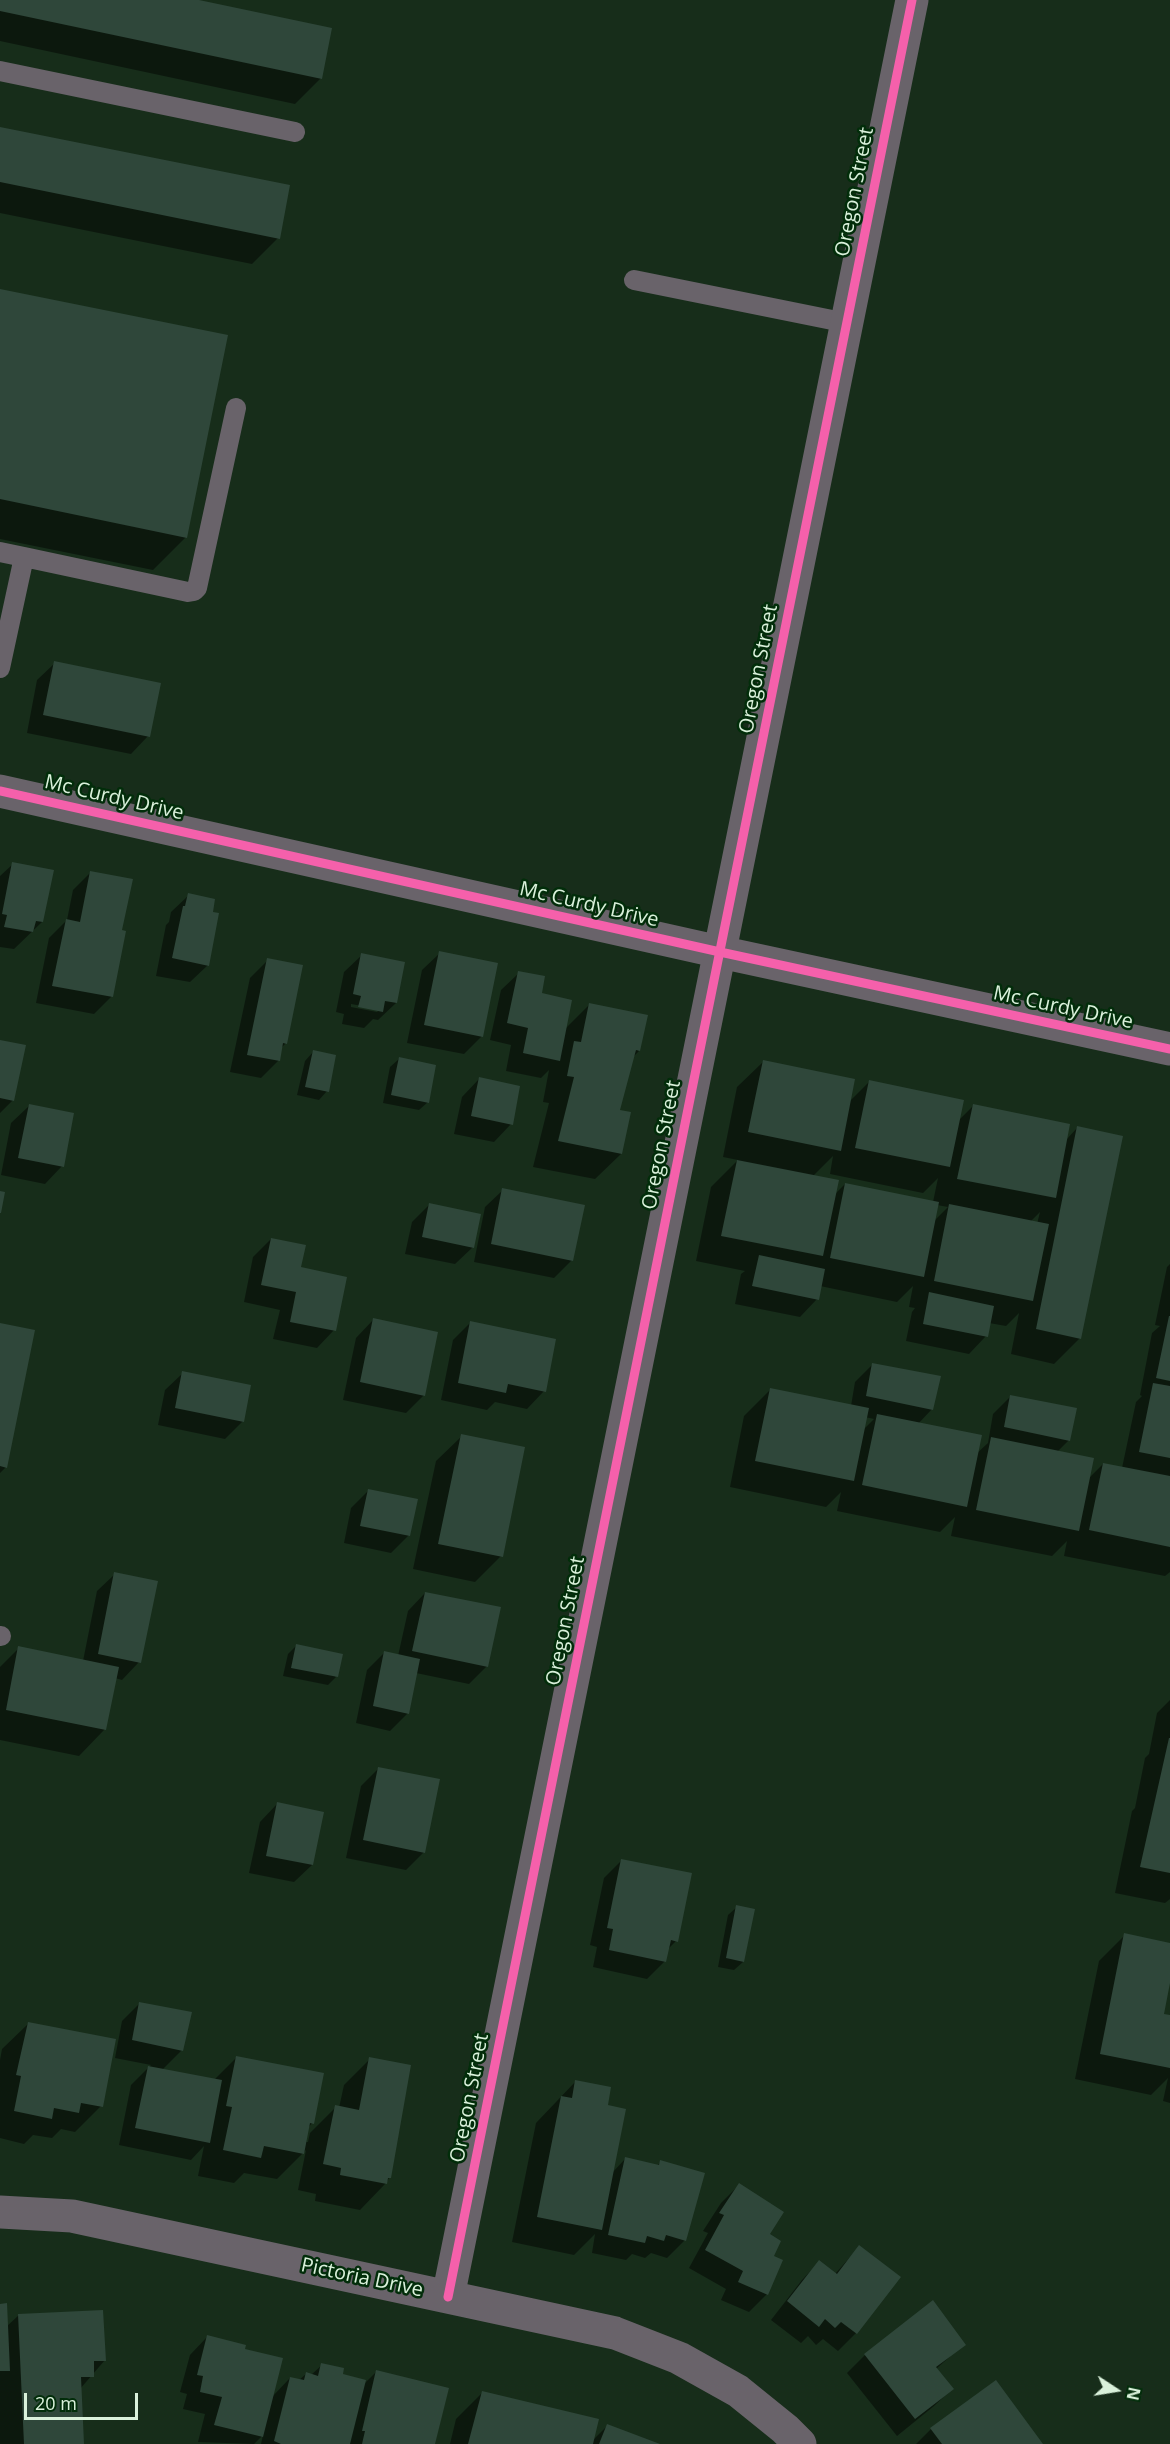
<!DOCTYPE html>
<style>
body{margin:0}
#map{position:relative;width:1170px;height:2444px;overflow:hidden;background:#172d1a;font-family:"Open Sans",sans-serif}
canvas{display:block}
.north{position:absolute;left:1086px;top:2360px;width:60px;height:60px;-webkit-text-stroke:4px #022d0a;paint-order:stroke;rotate:102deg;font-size:16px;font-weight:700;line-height:24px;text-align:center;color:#daf1db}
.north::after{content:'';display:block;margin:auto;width:21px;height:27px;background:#daf1db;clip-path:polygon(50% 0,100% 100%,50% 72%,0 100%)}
.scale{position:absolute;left:24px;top:2393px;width:114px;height:27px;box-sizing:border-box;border:3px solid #daf1db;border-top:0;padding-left:8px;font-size:18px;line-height:21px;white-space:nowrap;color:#daf1db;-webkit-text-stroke:4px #022d0a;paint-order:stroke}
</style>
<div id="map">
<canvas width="1170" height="2444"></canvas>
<div class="north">N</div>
<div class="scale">20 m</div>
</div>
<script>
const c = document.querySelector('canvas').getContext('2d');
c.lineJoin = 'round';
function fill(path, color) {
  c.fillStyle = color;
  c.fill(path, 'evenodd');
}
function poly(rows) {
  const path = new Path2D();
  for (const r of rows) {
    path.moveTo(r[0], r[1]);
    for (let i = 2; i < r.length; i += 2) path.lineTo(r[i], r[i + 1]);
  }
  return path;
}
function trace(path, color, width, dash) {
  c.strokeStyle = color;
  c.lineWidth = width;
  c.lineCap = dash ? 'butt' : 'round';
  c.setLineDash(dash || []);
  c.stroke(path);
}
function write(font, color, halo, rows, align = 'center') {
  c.font = font + ' "Open Sans",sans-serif';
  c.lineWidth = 5;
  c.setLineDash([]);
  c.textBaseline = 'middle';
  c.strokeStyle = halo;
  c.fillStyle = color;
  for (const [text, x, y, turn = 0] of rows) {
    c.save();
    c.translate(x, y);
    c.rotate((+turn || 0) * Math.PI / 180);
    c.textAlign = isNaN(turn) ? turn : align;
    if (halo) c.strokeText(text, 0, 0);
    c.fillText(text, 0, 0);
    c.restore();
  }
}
fill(poly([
 [0,0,191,0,321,78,295,104,0,41],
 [0,128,278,238,252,264,0,213],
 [0,291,186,537,153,570,0,539],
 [55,663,148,736,131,754,27,733,37,680],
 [13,864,42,922,14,949,0,947,0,876],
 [91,872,121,931,111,997,94,1014,36,1003,49,938,67,920,73,890],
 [189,895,208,965,190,982,156,976,166,925,169,922,171,912],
 [440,953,496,964,481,1037,464,1054,407,1043,422,970],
 [362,955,396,1003,378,1020,373,1019,364,1028,342,1024,344,1014,336,1012,344,972],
 [351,1004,380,1009,377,1012,351,1007],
 [268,960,286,1043,280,1049,278,1061,261,1078,230,1072,250,978],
 [519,973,540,995,565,1029,589,1005,639,1051,632,1058,618,1111,621,1154,595,1179,533,1167,549,1103,543,1102,549,1070,541,1078,506,1071,511,1045,490,1040,501,990],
 [0,1041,13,1100,0,1113],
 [313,1052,327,1091,319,1100,297,1095,305,1061],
 [399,1059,428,1102,419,1110,383,1103,390,1067],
 [763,1062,849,1102,869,1082,958,1121,973,1106,1066,1140,1077,1128,1080,1338,1054,1364,1011,1354,1019,1313,1006,1326,989,1323,986,1336,969,1354,906,1341,912,1312,915,1308,909,1307,913,1286,897,1302,820,1286,817,1299,800,1317,735,1304,741,1274,745,1271,696,1261,711,1187,738,1160,723,1157,737,1087],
 [833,1156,830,1174,923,1193,938,1178,933,1202,845,1184,834,1195,813,1176],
 [937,1205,948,1207,933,1222],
 [1040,1212,1037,1224,1030,1222],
 [479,1079,511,1124,494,1142,454,1134,462,1097],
 [29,1106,62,1166,45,1184,1,1175,11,1123],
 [503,1190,572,1260,554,1278,474,1262,485,1207],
 [429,1205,473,1247,455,1264,405,1254,412,1222],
 [271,1239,334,1330,317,1348,273,1339,280,1310,244,1302,253,1257],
 [1170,1264,1170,1572,1165,1576,1064,1556,1067,1541,1052,1556,951,1536,955,1517,940,1532,837,1511,841,1492,826,1507,730,1487,744,1416,770,1390,851,1406,855,1382,873,1364,932,1409,918,1424,976,1454,988,1443,993,1414,1011,1396,1069,1440,1057,1452,1088,1479,1103,1464,1122,1468,1136,1402,1142,1396,1140,1395,1152,1333,1160,1326,1155,1325,1167,1267],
 [865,1417,874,1419,862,1431],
 [373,1320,424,1395,406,1413,343,1400,356,1338],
 [471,1322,544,1391,527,1409,495,1402,487,1410,441,1400,453,1340],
 [0,1325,6,1467,0,1473],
 [183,1373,243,1421,225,1439,158,1425,165,1390],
 [462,1436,501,1556,475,1582,413,1569,436,1461],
 [369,1490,409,1535,391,1553,344,1543,351,1508],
 [115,1574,139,1662,122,1680,115,1678,104,1730,79,1756,0,1740,0,1667,19,1648,83,1661,97,1591],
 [425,1593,487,1666,469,1684,416,1673,408,1713,390,1731,356,1723,367,1670,384,1653,398,1656,408,1611],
 [296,1646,336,1677,328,1685,283,1676,288,1654],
 [1170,1700,1170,1899,1165,1903,1115,1893,1132,1811,1135,1808,1145,1758,1149,1754,1157,1713],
 [378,1769,424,1852,406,1870,346,1858,361,1786],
 [277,1804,312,1865,294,1882,249,1873,260,1822],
 [622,1860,676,1941,667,1950,665,1961,647,1979,593,1967,597,1947,590,1945,604,1878],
 [737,1907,743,1962,734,1970,718,1967,728,1915],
 [1125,1935,1170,1944,1170,1976,1162,2015,1170,2016,1170,2103,1163,2101,1168,2078,1151,2095,1075,2079,1099,1961],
 [140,2003,182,2050,162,2070,214,2080,237,2057,312,2123,308,2128,305,2142,308,2142,310,2133,336,2107,339,2108,344,2085,370,2059,389,2178,385,2184,360,2210,315,2201,316,2194,298,2190,306,2150,277,2179,244,2173,234,2183,198,2176,204,2146,191,2160,119,2145,131,2085,151,2065,115,2058,122,2021],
 [28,2024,101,2106,75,2132,61,2129,52,2138,33,2135,24,2144,0,2138,0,2060,2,2049],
 [576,2081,606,2106,612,2173,625,2159,657,2166,661,2162,685,2240,667,2258,651,2253,645,2258,632,2254,626,2260,592,2253,595,2234,574,2255,512,2242,536,2123],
 [739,2185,768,2235,772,2256,767,2294,749,2312,721,2300,726,2289,689,2268,708,2233,703,2231,721,2203],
 [859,2247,856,2333,838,2351,823,2339,816,2345,808,2336,801,2343,771,2320,802,2280,819,2262,835,2274],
 [932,2303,964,2344,936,2369,952,2389,934,2406,897,2436,847,2373,865,2355],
 [0,2305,6,2327,19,2315,105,2360,80,2389,82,2444,0,2444],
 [207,2337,243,2350,272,2397,290,2378,299,2380,306,2374,311,2375,322,2365,363,2385,376,2372,434,2444,261,2444,263,2435,254,2444,198,2442,205,2414,183,2409,187,2394,180,2392,190,2355],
 [482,2393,592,2441,607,2426,657,2444,450,2444,456,2419],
 [931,2429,1041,2444,916,2444]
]), '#0007');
fill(poly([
 [0,0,199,0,332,28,322,79,0,11],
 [0,127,290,185,280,239,0,182],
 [0,289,228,335,187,538,0,499],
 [54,661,161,683,150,737,43,715],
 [12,862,54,870,43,922,36,921,33,932,4,927,7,915,2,914],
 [90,871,133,879,122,930,126,931,113,997,52,986,66,919,80,922],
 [188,893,215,899,213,912,219,913,209,966,172,958,183,906,185,906],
 [439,951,498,963,483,1037,424,1025],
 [361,953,405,962,397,1003,385,1001,383,1012,358,1007,361,996,353,994],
 [267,958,303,965,287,1044,283,1043,280,1061,247,1055],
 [518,971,545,976,542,993,572,1000,560,1061,523,1053,528,1028,507,1023],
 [589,1003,648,1015,640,1051,636,1050,620,1110,631,1112,622,1154,558,1141,574,1077,567,1076,574,1041,581,1042],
 [0,1040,26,1045,14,1101,0,1098],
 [313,1050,336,1055,329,1092,305,1087],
 [399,1057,436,1065,429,1103,391,1095],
 [763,1060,855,1079,841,1151,748,1132],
 [479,1077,520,1086,513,1125,471,1116],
 [869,1080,964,1100,950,1167,855,1148],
 [29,1104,74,1113,64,1167,18,1158],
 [973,1104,1070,1124,1056,1198,957,1179],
 [1077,1126,1123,1136,1081,1339,1036,1329],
 [737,1160,839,1180,823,1256,721,1236],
 [845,1183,939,1202,924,1277,830,1258],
 [502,1188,585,1205,573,1261,491,1244],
 [0,1191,5,1192,1,1213,0,1213],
 [429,1203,481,1214,474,1248,422,1237],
 [949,1204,1049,1224,1033,1301,934,1281],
 [271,1238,306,1245,301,1267,347,1277,336,1331,290,1322,296,1292,261,1285],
 [759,1255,825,1269,819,1300,752,1286],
 [929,1292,994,1306,988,1337,923,1324],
 [1169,1316,1170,1316,1170,1381,1156,1378],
 [373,1318,438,1332,425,1396,360,1382],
 [470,1321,556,1339,546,1392,508,1384,506,1393,458,1383],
 [0,1323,35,1330,7,1468,0,1466],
 [872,1363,941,1376,933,1410,866,1396],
 [182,1371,251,1385,244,1422,175,1408],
 [1153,1383,1170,1386,1170,1458,1139,1452],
 [770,1388,869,1408,854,1481,755,1461],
 [1010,1395,1077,1408,1070,1441,1004,1427],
 [877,1414,982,1435,967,1507,862,1485],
 [461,1434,525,1447,503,1557,438,1544],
 [991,1437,1094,1458,1079,1531,976,1510],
 [1103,1463,1170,1476,1170,1547,1089,1530],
 [368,1489,418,1499,410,1536,360,1526],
 [114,1572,158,1581,141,1663,98,1654],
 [425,1592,501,1607,488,1667,412,1651],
 [296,1644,343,1654,338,1677,291,1668],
 [18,1646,119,1667,106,1730,6,1710],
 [384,1651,420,1659,409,1714,373,1706],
 [1169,1738,1170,1738,1170,1873,1140,1867],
 [378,1767,440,1779,425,1853,363,1840],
 [277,1802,324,1812,313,1865,266,1856],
 [621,1859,692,1873,678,1942,671,1940,666,1962,609,1950,613,1929,607,1928],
 [736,1905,755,1909,744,1962,726,1958],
 [1124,1933,1170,1943,1170,1983,1164,2014,1170,2015,1170,2068,1100,2054],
 [139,2002,192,2012,183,2051,132,2040],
 [28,2022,116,2039,103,2107,81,2103,79,2113,54,2108,52,2119,14,2111,21,2076,16,2075],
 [236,2056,324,2073,314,2124,310,2123,304,2154,264,2146,261,2158,223,2150,232,2107,226,2106],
 [369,2057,411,2065,391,2178,388,2178,387,2184,340,2175,341,2168,323,2164,335,2105,359,2110],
 [148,2066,222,2080,210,2143,135,2128],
 [575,2080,611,2087,608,2105,626,2109,602,2230,537,2217,561,2096,572,2098],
 [625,2157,659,2165,660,2160,705,2173,686,2241,666,2235,664,2241,647,2236,645,2243,608,2235],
 [739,2183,784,2212,770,2234,781,2241,774,2256,783,2260,768,2295,738,2282,743,2271,705,2250,724,2215,719,2213],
 [859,2245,901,2277,857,2334,841,2322,835,2328,825,2319,819,2327,787,2301,819,2260,837,2274],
 [933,2300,966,2345,936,2367,954,2389,915,2419,864,2354],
 [7,2303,10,2371,0,2371,0,2304],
 [103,2310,106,2361,94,2361,94,2377,81,2377,84,2444,24,2444,18,2314],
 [207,2335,246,2345,245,2349,283,2358,263,2437,214,2425,222,2397,200,2392,203,2376,197,2375],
 [321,2363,344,2368,343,2374,366,2380,350,2444,281,2444,274,2441,290,2377,304,2380,306,2372,318,2376],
 [376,2370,449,2388,435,2444,362,2444,365,2431,362,2431],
 [996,2380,1043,2444,942,2444,930,2428],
 [482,2391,599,2419,593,2444,468,2444],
 [607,2424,660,2444,599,2444]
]), '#2f473a');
trace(poly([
 [0,71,295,132],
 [634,280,847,323],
 [0,552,24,557],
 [0,668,24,557,188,592,194,591,197,588,236,408],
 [0,1636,1,1636]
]), '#69636a', 20);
trace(poly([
 [0,791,720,952,1170,1049],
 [0,2212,72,2216,615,2333,679,2358,738,2391,785,2429,800,2444],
 [448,2297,912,0]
]), '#69636a', 33);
trace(poly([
 [0,791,720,952,1170,1049],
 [448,2297,912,0]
]), '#f560ab', 9);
write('20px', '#daf1db', '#022d0a', [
 ["Oregon Street",855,192,-79],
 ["Oregon Street",759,669,-79],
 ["Mc Curdy Drive",114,798,13],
 ["Mc Curdy Drive",589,905,13],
 ["Mc Curdy Drive",1063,1008,12],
 ["Oregon Street",662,1145,-79],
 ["Oregon Street",566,1621,-79],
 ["Oregon Street",470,2098,-79],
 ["Pictoria Drive",362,2278,12]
]);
</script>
